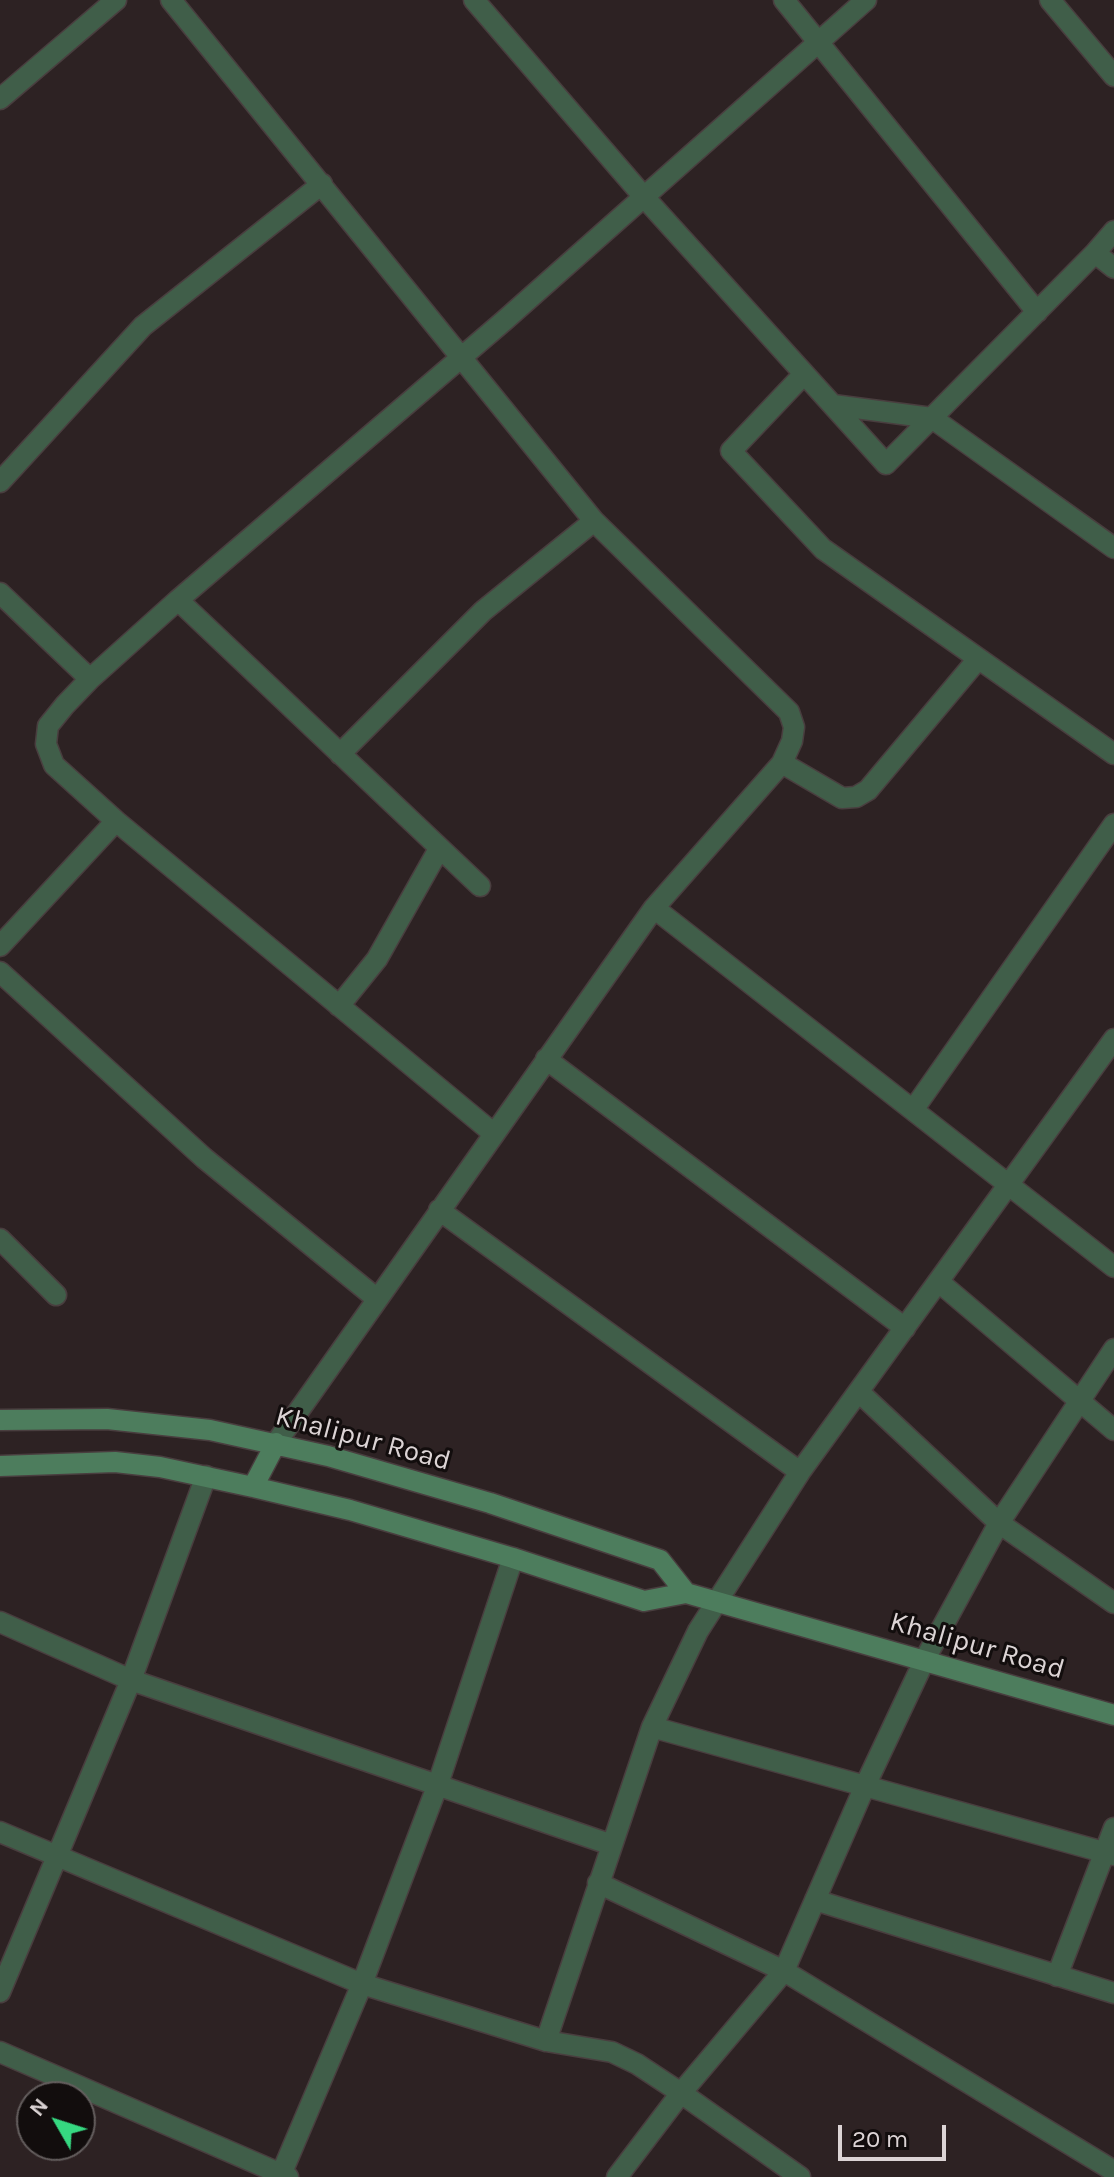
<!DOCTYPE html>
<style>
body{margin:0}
#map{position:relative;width:1114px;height:2177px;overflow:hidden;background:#2d2223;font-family:Karla,sans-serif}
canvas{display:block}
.north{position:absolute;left:16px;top:2081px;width:80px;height:80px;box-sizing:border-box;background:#120d0d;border:2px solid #635d5d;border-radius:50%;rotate:309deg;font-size:22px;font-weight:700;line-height:32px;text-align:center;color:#dcd4d5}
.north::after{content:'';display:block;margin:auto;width:28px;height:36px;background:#36d881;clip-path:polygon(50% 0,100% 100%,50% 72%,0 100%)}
.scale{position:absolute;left:838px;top:2125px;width:108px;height:36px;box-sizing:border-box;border:4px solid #dcd4d5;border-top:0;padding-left:10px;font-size:24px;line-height:28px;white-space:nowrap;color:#dcd4d5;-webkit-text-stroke:6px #120d0d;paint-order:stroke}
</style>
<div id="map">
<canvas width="1114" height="2177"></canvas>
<div class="north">N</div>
<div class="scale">20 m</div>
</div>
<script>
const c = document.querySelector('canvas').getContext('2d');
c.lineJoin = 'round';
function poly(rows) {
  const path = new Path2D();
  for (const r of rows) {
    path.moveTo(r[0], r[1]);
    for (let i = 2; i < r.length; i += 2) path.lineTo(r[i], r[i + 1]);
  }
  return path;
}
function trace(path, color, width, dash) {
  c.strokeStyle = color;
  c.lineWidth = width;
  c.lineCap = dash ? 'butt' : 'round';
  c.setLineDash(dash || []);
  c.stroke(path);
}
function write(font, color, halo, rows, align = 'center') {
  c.font = font + ' Karla,sans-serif';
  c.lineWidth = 6;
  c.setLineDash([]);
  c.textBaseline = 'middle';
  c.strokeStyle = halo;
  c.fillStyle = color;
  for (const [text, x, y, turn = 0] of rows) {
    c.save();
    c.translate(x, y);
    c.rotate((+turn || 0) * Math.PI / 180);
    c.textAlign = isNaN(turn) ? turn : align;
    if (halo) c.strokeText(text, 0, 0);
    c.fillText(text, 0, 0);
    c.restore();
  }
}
const street = poly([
 [171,0,594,521,789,712,794,727,792,741,782,763,654,908,276,1443],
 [474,0,644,197,886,464,1095,253,1114,268],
 [784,0,1037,312],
 [1050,0,1114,76],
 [0,99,116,0],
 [1095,253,1114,231],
 [804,374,731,451,823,549,1114,754],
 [833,405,932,418,1114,548],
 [0,482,143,326,322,184],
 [0,593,90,679],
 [178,600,480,886],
 [340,754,483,611,594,521],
 [782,763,842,798,856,797,868,790,978,659],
 [654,908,1114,1267],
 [0,946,116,821],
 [0,972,204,1158,376,1298],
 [339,1006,377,959,439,849],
 [546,1059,905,1328],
 [913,1110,1114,824],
 [493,1133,116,821,54,765,46,744,48,726,65,705,90,679,178,600,505,320,866,0],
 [439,1210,800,1472],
 [0,1239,56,1295],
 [939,1282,1114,1430],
 [859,1392,999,1523,1114,1603],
 [0,1622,131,1680,612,1845],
 [652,1727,1114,1855],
 [0,1832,362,1984,546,2041,612,2052,637,2064,681,2093,800,2177],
 [598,1883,784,1971,1114,2171],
 [815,1900,1114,1993],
 [1057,1976,1114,1828],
 [0,1992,131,1680,206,1476],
 [546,2041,652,1727,698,1631,800,1472,1114,1039],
 [0,2052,288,2177],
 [280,2177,362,1984,438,1784,513,1558],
 [617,2177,681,2093,784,1971,865,1786,925,1659,999,1523,1114,1349]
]);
const secondary = poly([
 [0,1420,107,1419,210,1430,328,1456,490,1503,660,1560,686,1593],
 [0,1466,115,1462,160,1467,253,1487,350,1510,513,1558,644,1601,686,1593,1114,1715],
 [253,1487,276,1443]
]);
trace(street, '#493e3f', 23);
trace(secondary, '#493e3f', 23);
trace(street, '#405e49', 20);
trace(secondary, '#4d7d5d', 20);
write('28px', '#dcd4d5', '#120d0d', [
 ["Khalipur Road",363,1439,15],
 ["Khalipur Road",977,1646,16]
]);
</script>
